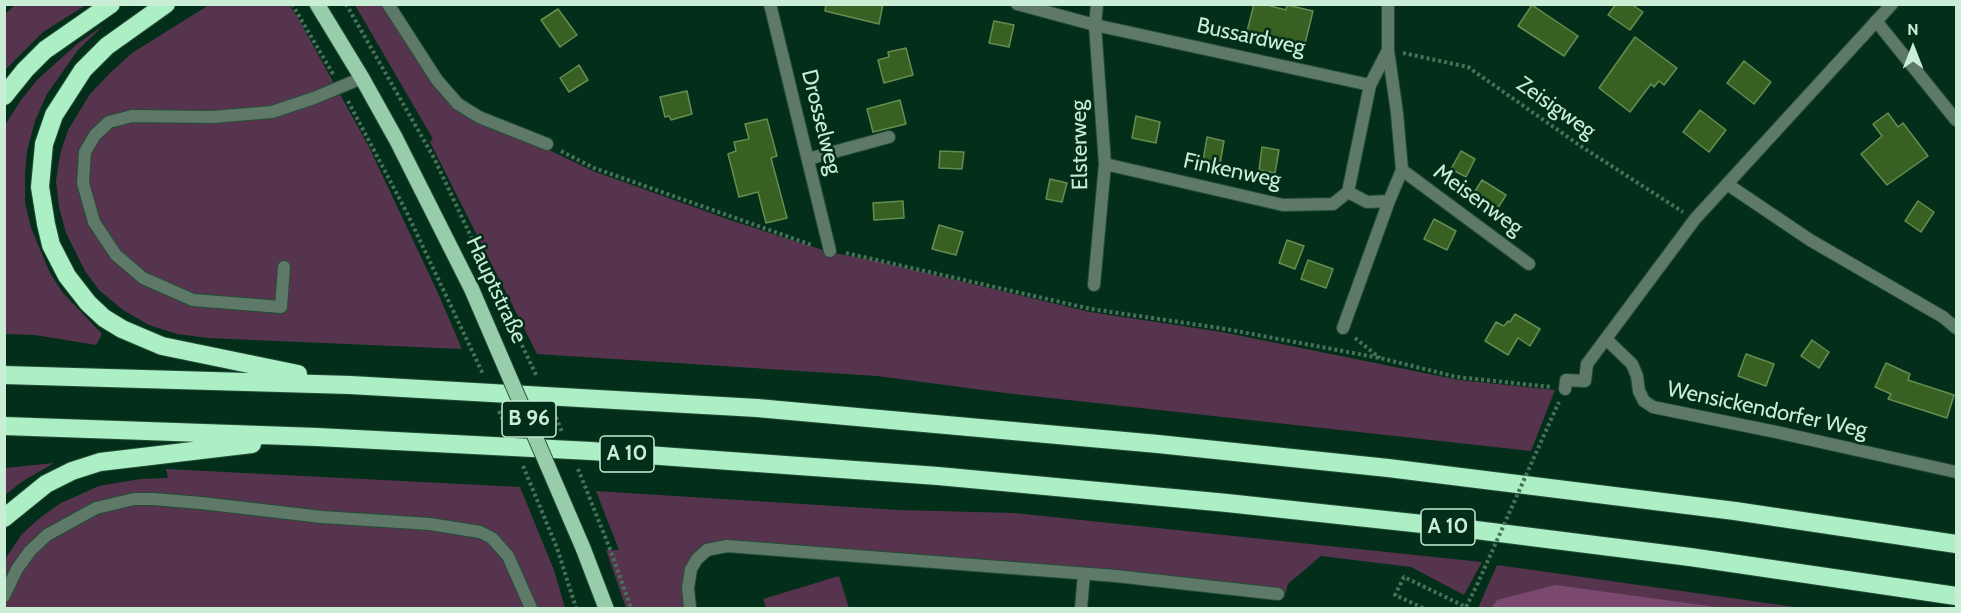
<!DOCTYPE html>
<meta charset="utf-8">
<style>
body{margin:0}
#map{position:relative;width:1961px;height:613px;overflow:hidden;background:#032e19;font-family:Cabin,sans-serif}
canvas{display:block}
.frame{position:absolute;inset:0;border:6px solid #c9eed5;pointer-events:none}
.north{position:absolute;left:1883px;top:18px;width:60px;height:60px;-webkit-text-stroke:4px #032e19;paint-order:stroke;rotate:0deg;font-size:16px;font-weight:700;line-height:24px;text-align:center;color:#c9eed5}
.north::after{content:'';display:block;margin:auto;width:21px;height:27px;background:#c9eed5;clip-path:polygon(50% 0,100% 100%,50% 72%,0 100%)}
</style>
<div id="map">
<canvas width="1961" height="613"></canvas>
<div class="frame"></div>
<div class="north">N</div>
</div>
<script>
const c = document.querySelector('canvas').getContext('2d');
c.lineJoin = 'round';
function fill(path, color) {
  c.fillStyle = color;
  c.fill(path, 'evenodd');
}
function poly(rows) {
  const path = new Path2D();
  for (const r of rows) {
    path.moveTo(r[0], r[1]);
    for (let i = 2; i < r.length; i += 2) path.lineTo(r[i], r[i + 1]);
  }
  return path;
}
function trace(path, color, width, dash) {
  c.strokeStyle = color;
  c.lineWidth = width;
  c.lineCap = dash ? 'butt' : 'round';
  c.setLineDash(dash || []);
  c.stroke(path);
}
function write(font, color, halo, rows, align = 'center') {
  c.font = font + ' Cabin,sans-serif';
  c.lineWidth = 5;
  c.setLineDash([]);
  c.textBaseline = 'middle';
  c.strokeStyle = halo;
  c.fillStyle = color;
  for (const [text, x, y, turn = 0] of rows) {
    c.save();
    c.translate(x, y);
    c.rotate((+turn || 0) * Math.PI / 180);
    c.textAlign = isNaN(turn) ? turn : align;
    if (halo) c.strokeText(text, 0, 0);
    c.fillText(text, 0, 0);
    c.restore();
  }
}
fill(poly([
 [15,5,15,4,86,5,43,32,5,70,5,14],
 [209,5,289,5,298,18,369,147,437,291,462,349,208,338,177,334,149,325,123,310,99,290,85,271,66,233,59,207,56,181,60,155,68,130,90,94,110,73,132,53],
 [355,5,385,5,457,106,593,171,733,221,829,252,876,261,1090,312,1222,332,1459,380,1555,390,1531,451,1005,393,877,376,537,354,430,142,433,139],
 [104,25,78,50,47,94,35,121,27,151,25,172,25,202,31,228,50,273,63,293,102,334,96,345,35,335,5,334,5,125,21,100,37,80,77,44],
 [54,463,23,481,5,495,5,468],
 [166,469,520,487,554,570,565,608,5,608,5,559,22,534,41,517,61,503,99,486,140,479,168,478],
 [596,491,898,510,1014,513,1482,562,1464,595,1411,567,1321,556,1288,584,1284,598,1118,579,719,550,710,553,696,571,693,585,696,608,626,608,606,550,619,550],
 [1497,565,1802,608,1724,608,1497,600,1491,608,1478,608],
 [839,576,849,608,766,608,763,599]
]), '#57344e');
fill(poly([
 [1555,585,1724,608,1491,608,1497,600]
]), '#7b496f');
const building = poly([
 [826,4,883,4,879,24,825,11,826,4],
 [1254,4,1263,4,1286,10,1287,5,1313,11,1303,52,1245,39,1254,4],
 [1616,4,1631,4,1643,12,1630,30,1608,15,1616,4],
 [1532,5,1578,36,1564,56,1518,26,1532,5],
 [558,9,577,35,560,47,541,20,558,9],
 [994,21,1014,25,1009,47,989,43,994,21],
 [1635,37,1677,68,1664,85,1659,81,1654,87,1651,84,1630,112,1599,88,1635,37],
 [906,48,913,75,884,83,878,60,889,57,888,52,906,48],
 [1744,61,1771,82,1754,104,1727,83,1744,61],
 [579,65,588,80,569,92,560,78,579,65],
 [687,91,692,114,671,120,669,116,665,117,660,97,687,91],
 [900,100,906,124,873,132,867,109,900,100],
 [1700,110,1726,130,1709,152,1683,132,1700,110],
 [1888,113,1898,127,1903,123,1928,156,1887,185,1861,154,1882,136,1873,124,1888,113],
 [1136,116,1160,122,1156,143,1132,138,1136,116],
 [767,119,777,156,771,158,787,218,766,223,758,192,739,197,728,154,736,151,734,142,749,139,745,124,767,119],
 [1207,137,1224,141,1220,164,1203,161,1207,137],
 [1262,147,1279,150,1275,173,1259,170,1262,147],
 [940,151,964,152,962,169,939,168,940,151],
 [1461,151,1475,159,1466,177,1451,169,1461,151],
 [1050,179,1067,183,1062,202,1046,199,1050,179],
 [1482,180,1506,195,1496,211,1472,196,1482,180],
 [903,201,904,218,874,220,873,203,903,201],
 [1918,201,1934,212,1921,232,1905,221,1918,201],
 [1434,219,1456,231,1447,250,1424,239,1434,219],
 [939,225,963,232,956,255,932,249,939,225],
 [1287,240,1304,246,1295,269,1279,263,1287,240],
 [1308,260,1333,269,1326,288,1301,279,1308,260],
 [1515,314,1540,329,1530,346,1518,338,1508,355,1485,341,1496,322,1504,326,1508,321,1510,322,1515,314],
 [1812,340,1829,352,1819,368,1801,356,1812,340],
 [1746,354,1774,364,1766,386,1738,376,1746,354],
 [1886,363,1910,374,1908,380,1954,395,1947,418,1888,399,1891,394,1875,387,1886,363]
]);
fill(building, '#386023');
trace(building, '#648e50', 1.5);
const service = poly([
 [1876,21,1956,120],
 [808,159,889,137],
 [1402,170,1529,264],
 [1727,184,1810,240,1943,317,1956,328],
 [284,267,281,307,193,300,143,278,116,255,94,222,83,183,85,152,95,135,109,122,132,116,212,117,272,112,314,98,362,78],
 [1606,339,1632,364,1637,376,1639,391,1644,401,1653,407,1776,432,1956,472],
 [4,596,17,569,30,551,47,535,96,508,134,499,153,499,201,503,322,517,430,524,480,532,492,538,508,556,531,608],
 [690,608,688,588,691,569,697,559,707,550,727,546,1116,576,1278,594]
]);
const minor = poly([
 [388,4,437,80,458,104,479,117,547,144],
 [770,4,830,251],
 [1017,4,1095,25,1370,85],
 [1388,4,1388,50,1397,113,1402,170,1389,201,1367,202,1348,192,1370,85,1388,50],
 [1105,164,1283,205,1333,204,1348,192],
 [1094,285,1105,164,1095,25,1097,4],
 [1343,328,1389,201],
 [1565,389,1566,380,1585,381,1587,364,1695,219,1892,4],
 [1081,608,1084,574]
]);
const primary = poly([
 [317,4,362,78,396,139,472,290],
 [583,548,606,608]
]);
const motorway = poly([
 [166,4,107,46,83,70,54,115,44,144,40,187,46,224,51,245,67,276,88,303,104,318,122,329,162,346,298,374],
 [4,96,25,70,45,50,111,4],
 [4,375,350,385,757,408,1158,444,1388,468,1735,511,1956,544],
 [4,426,317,437,591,451,938,476,1227,503,1460,528,1690,557,1956,596],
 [4,518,46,484,72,471,100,462,252,444]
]);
trace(service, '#234d37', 14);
trace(minor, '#234d37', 14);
trace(primary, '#234d37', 17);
trace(motorway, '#234d37', 20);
trace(poly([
 [292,4,333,74],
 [346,4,434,158,537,377],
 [1403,53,1468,67,1582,147,1683,212],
 [348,101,407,213,483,374],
 [561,151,594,168,812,245],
 [846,253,1091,309,1220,328,1380,358,1457,377,1551,387],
 [1355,338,1380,358],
 [499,411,507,429],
 [1553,415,1559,402],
 [556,417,562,432],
 [523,466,557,548,576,608],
 [578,469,610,549,631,608],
 [1423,608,1395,595,1404,577,1466,607,1477,585]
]), '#48715a', 4, [3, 3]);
trace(service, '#5f7968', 12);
trace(minor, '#5f7968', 12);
trace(primary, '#97cdab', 15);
trace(motorway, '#adefc5', 18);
const primaryBridge = poly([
 [472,290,583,548]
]);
trace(primaryBridge, '#234d37', 17, []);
trace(poly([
 [1477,585,1553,415]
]), '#48715a', 4, [3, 3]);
trace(primaryBridge, '#97cdab', 15);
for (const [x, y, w] of [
 [529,419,54],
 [627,454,54],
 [1448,527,54]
]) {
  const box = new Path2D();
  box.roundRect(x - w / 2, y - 18, w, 36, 4.5);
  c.fillStyle = '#032e19';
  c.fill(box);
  trace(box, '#c9eed5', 1.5);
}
write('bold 21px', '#c9eed5', null, [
 ["B 96",529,419],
 ["A 10",627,454],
 ["A 10",1448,527]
]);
write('22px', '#c9eed5', '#032e19', [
 ["Bussardweg",1251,37,12],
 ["Zeisigweg",1556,108,35],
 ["Drosselweg",821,122,76],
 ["Elsterweg",1080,145,-91],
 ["Finkenweg",1232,171,12],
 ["Meisenweg",1478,200,36],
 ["Hauptstraße",496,290,65],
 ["Wensickendorfer Weg",1767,410,12]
]);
</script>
